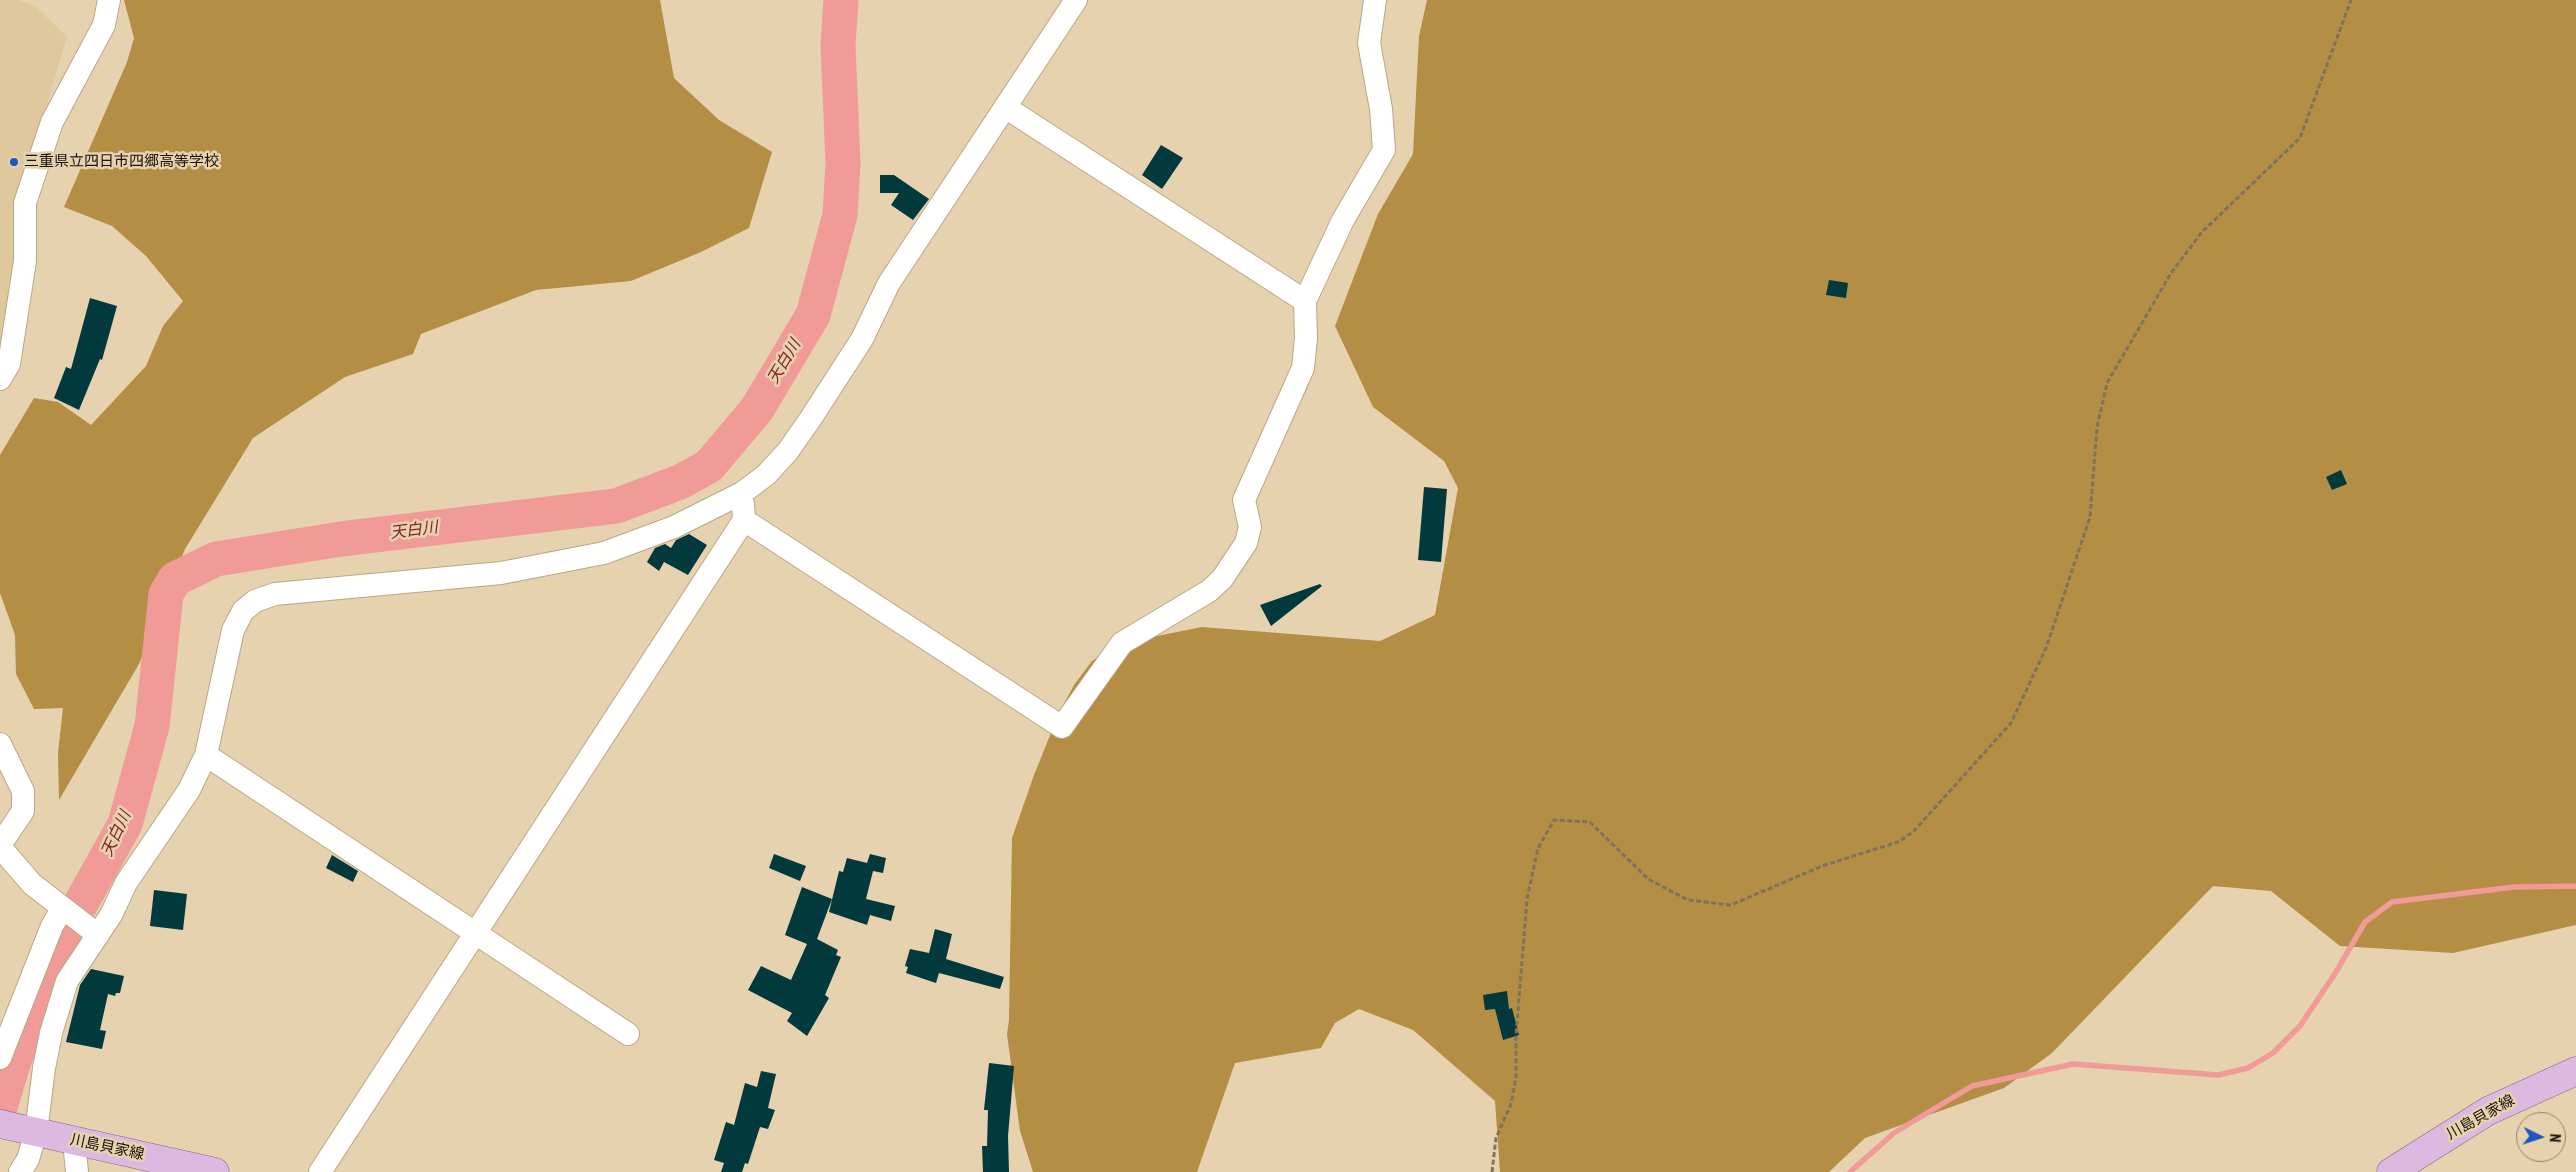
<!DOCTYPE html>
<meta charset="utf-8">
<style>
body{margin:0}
#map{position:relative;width:2576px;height:1172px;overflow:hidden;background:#e6d2ae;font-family:"Roboto Condensed",sans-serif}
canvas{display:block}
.north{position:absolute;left:2516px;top:1112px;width:50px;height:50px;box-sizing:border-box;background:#e6d2ae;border:1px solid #94866b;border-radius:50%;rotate:94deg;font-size:14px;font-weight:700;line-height:20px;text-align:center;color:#1a1306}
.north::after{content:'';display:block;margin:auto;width:18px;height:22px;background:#1f55c2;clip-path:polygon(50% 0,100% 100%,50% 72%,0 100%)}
</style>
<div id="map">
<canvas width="2576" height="1172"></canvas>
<div class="north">N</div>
</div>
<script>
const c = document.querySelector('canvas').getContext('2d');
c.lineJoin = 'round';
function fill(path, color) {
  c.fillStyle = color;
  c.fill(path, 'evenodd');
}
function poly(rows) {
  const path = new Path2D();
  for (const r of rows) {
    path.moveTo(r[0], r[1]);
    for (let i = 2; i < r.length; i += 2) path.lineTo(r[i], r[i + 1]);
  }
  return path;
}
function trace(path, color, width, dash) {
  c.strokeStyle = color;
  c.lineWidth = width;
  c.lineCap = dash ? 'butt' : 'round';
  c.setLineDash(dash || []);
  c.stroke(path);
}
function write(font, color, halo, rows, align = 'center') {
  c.font = font + ' "Roboto Condensed","Noto Sans JP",sans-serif';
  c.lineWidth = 5;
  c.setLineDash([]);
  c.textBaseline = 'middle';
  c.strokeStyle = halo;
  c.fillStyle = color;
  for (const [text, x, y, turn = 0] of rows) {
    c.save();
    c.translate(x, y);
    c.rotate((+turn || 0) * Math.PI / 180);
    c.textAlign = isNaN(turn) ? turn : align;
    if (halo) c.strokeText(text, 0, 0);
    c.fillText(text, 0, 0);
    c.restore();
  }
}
fill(poly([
 [0,0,18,0,34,5,67,37,17,202,16,251,0,351]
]), '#dfc89d');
fill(poly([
 [124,0,660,0,674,78,719,120,772,152,749,228,701,252,631,281,536,290,421,334,413,354,345,377,253,438,185,549,139,664,59,800,58,753,63,708,34,709,16,674,15,635,0,593,0,455,34,398,58,402,91,425,146,366,163,326,183,301,146,256,112,226,64,207,127,62,134,38],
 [1427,0,2576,0,2576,925,2453,953,2340,946,2271,891,2213,886,2052,1053,2004,1088,1865,1138,1829,1172,1500,1172,1495,1101,1413,1030,1359,1009,1335,1023,1321,1048,1235,1063,1197,1172,1033,1172,1020,1131,1007,1034,1009,1020,1012,838,1034,775,1059,713,1074,685,1092,661,1117,644,1202,627,1380,641,1435,615,1458,488,1444,461,1373,407,1335,326,1378,214,1413,154,1419,36]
]), '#b48e44');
trace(poly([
 [1850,1172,1894,1133,1972,1086,2073,1064,2218,1075,2248,1068,2273,1053,2300,1026,2336,972,2365,922,2392,902,2514,887,2576,886]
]), '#f09b98', 5.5);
trace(poly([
 [0,1107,13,1064,50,959,125,824,152,726,166,594,175,579,216,559,341,539,616,506,680,482,709,466,757,409,813,315,840,215,843,163,838,45,841,0]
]), '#f09b98', 35);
fill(poly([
 [1161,145,1183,158,1162,189,1142,175],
 [880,175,894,175,929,199,913,220,891,205,899,193,880,193],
 [1829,280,1848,283,1846,298,1826,295],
 [90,298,117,306,102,360,100,359,79,410,54,398,66,367,71,369],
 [2341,470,2347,484,2332,490,2326,477],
 [1424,487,1447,489,1441,562,1418,560],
 [689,534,707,545,688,575,664,562,659,571,647,562,655,548,665,544,671,548,676,540],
 [1320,584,1322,586,1271,626,1260,605],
 [774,854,806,866,800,881,769,868],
 [870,854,886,858,883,873,873,871,866,899,895,906,891,921,870,915,867,925,829,912,839,871,843,872,847,858,867,863],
 [332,855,358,871,353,882,326,868],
 [802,887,832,899,817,939,838,950,836,955,841,957,825,995,829,998,807,1036,787,1021,792,1013,748,990,761,966,791,980,807,944,785,935],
 [154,890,187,894,183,930,150,926],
 [935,929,952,934,946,959,1004,977,1000,989,939,973,936,983,906,973,908,967,905,966,910,949,929,953],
 [91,969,124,976,120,993,116,993,115,996,108,994,100,1030,106,1031,102,1049,66,1042,80,985],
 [1507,991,1509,1009,1512,1008,1519,1035,1503,1040,1495,1009,1485,1010,1483,995],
 [989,1063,1014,1066,1008,1136,1009,1172,983,1172,982,1146,987,1146,988,1110,984,1110],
 [761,1071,776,1074,768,1108,775,1110,768,1129,760,1127,748,1164,745,1163,742,1172,721,1172,724,1163,714,1160,726,1122,734,1125,745,1083,757,1087]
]), '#02393d');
const minor = poly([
 [1005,107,1305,301],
 [0,379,9,364,25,261,25,203,52,122,104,25,109,0],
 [744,520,1062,727,1122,643,1209,591,1222,579,1246,543,1250,527,1244,500,1303,368,1306,338,1305,301,1343,220,1384,150,1381,109,1369,43,1375,0],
 [0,744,23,791,23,811,0,845],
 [206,755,628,1034],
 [0,847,32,884,98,935],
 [0,1058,52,926,62,909],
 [74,1141,77,1172],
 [20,1172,28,1159,36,1132,44,1068,51,1033,67,981,111,915,126,883,189,790,206,755,233,630,243,611,255,601,275,594,501,573,604,553,674,527,742,493,766,475,788,451,811,418,862,339,889,283,1076,0],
 [320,1172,744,520,743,504]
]);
const major = poly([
 [0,1124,215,1172],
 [2391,1172,2488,1111,2576,1071]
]);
trace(minor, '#baa784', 24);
trace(major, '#8a6189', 29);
trace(poly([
 [1492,1172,1496,1138,1511,1104,1516,1077,1516,1036,1527,899,1538,848,1554,820,1590,822,1648,879,1688,900,1731,905,1822,866,1898,842,1913,832,2011,723,2046,648,2090,517,2097,427,2107,383,2171,273,2202,232,2300,138,2351,0]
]), '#81735b', 3, [5, 2.5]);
trace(minor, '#fff', 22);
trace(major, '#ddb9e2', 28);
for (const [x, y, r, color] of [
 [14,162,5,"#1f55c2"]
]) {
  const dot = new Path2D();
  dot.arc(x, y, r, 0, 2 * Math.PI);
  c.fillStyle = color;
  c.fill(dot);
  trace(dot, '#e6d2ae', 2);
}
write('15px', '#1a1306', '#e6d2ae', [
 ["三重県立四日市四郷高等学校",24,162]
], 'left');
write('15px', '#1a1306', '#e6d2ae', [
 ["川島貝家線",2481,1118,-29],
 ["川島貝家線",107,1148,12]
]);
write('italic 16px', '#7f1d24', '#e6d2ae', [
 ["天白川",785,362,-59],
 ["天白川",414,531,-7],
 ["天白川",117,834,-65]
]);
</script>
